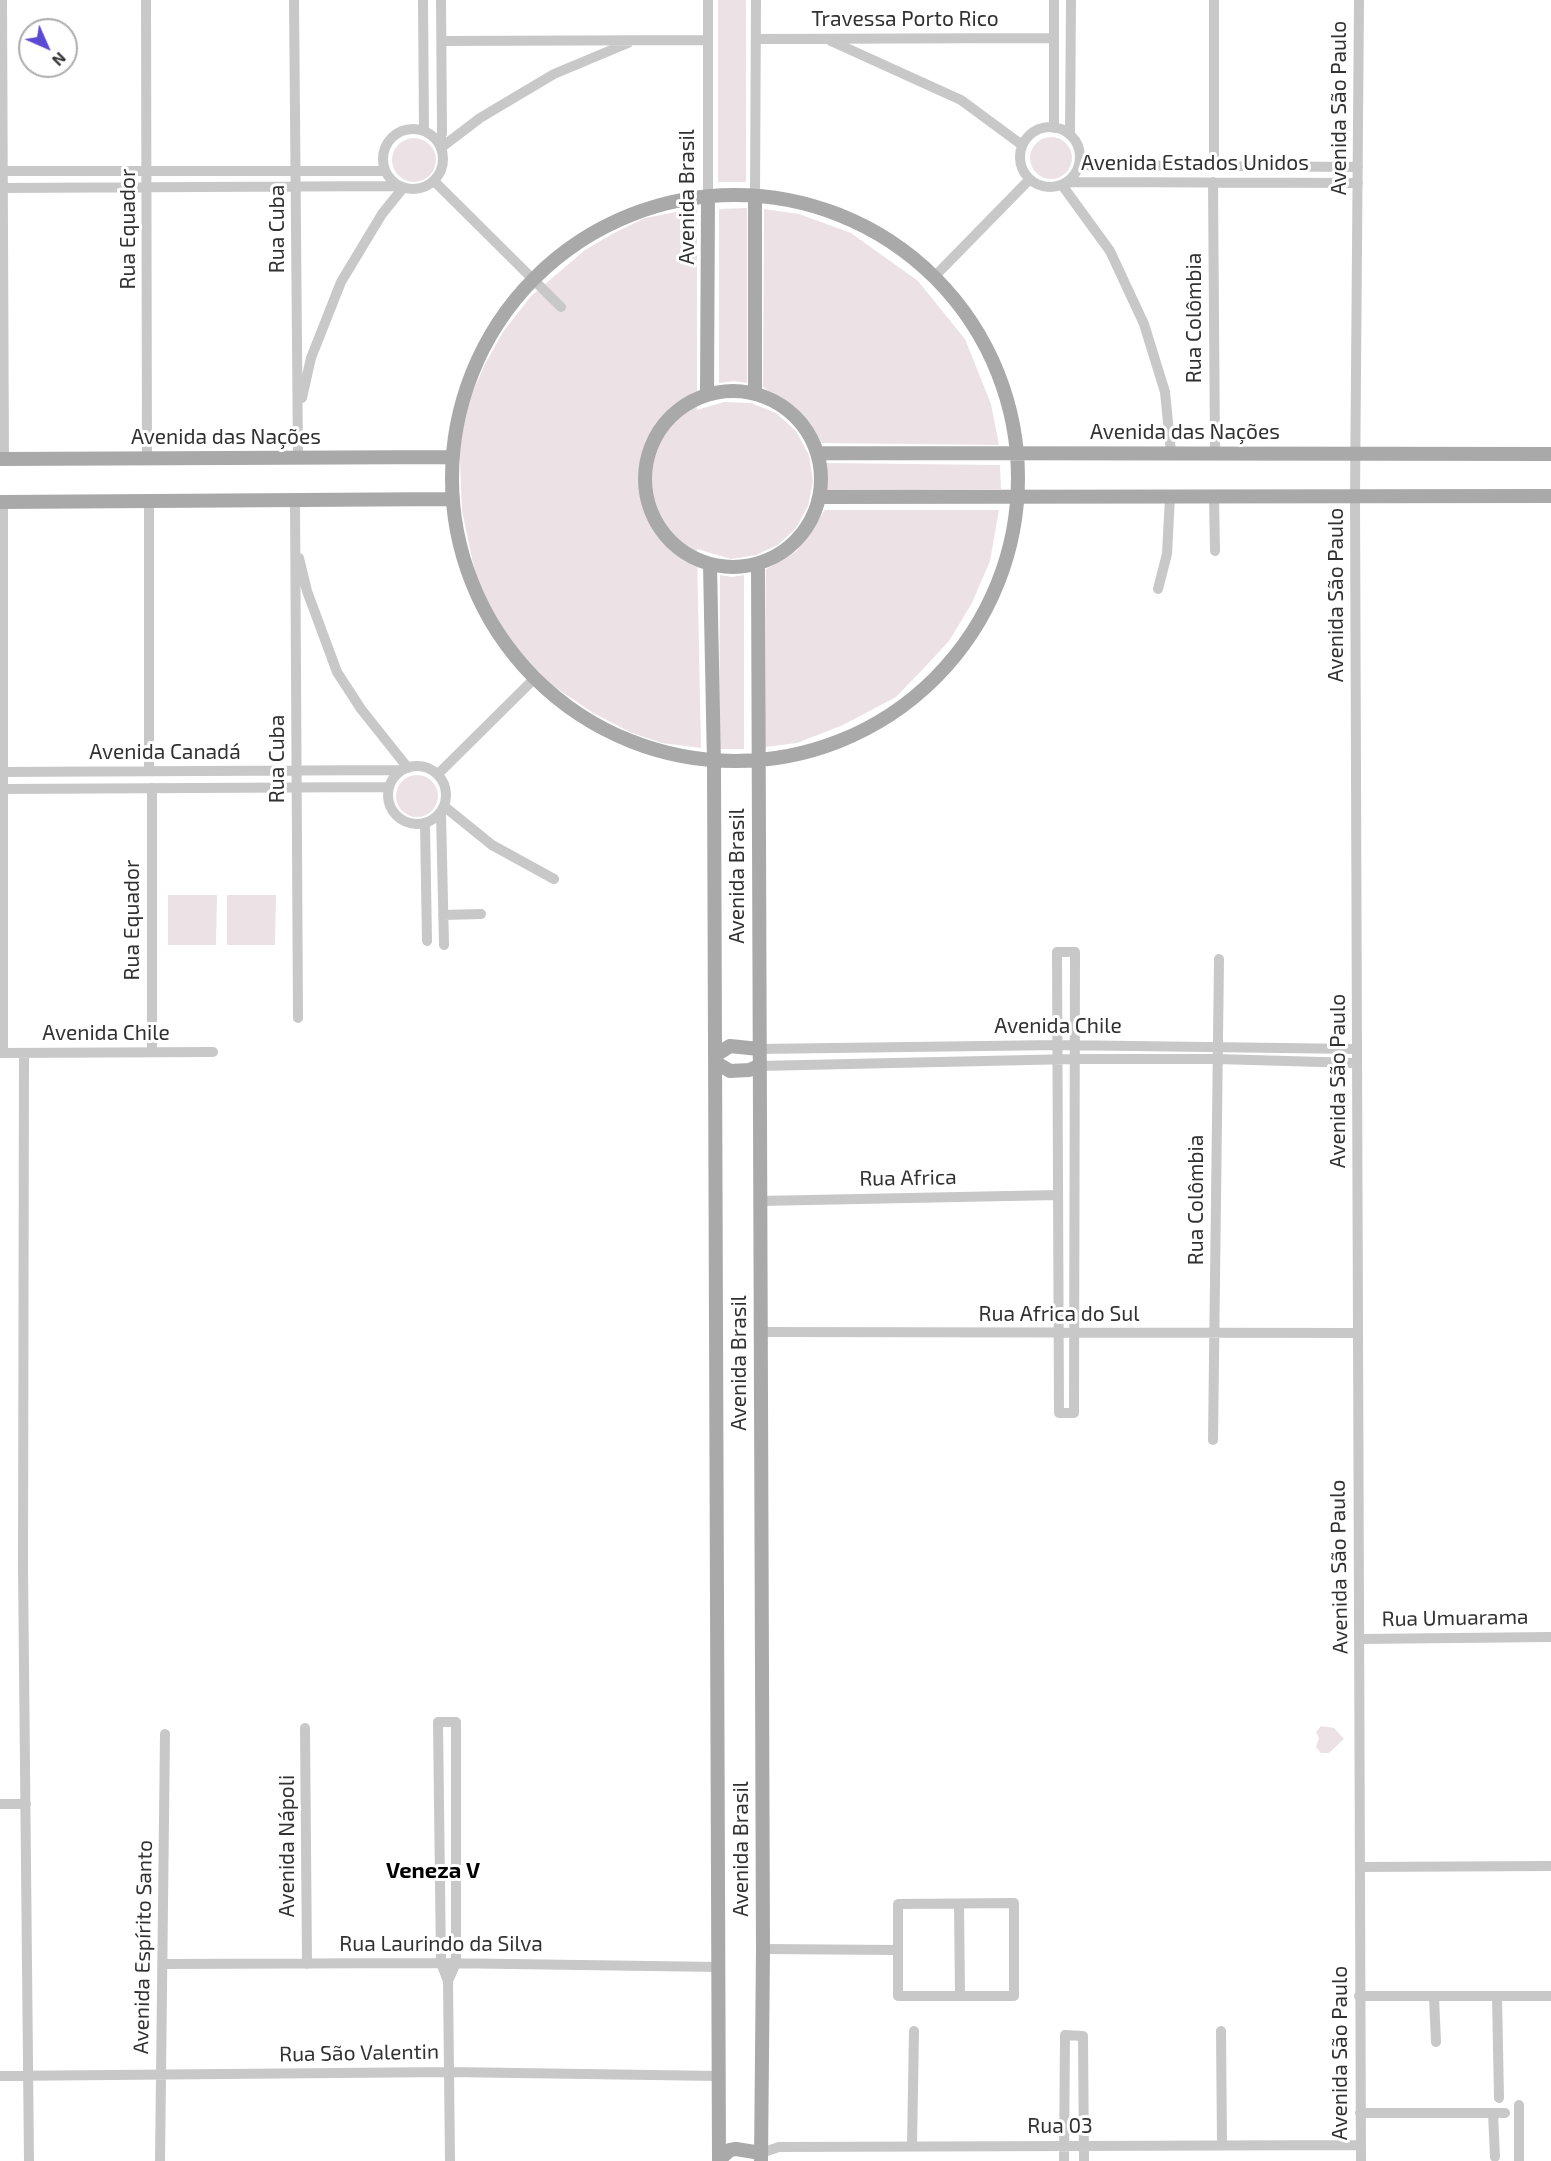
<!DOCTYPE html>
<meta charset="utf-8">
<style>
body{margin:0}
#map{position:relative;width:1551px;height:2161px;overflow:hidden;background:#fff;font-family:"Exo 2",sans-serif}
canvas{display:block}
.north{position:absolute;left:18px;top:18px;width:60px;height:60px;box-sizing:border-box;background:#fff;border:2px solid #adadad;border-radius:50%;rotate:135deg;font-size:16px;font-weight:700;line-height:24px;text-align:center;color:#313131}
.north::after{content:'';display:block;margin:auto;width:21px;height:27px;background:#5b49d3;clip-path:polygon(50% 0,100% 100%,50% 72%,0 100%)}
</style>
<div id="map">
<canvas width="1551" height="2161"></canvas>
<div class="north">N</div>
</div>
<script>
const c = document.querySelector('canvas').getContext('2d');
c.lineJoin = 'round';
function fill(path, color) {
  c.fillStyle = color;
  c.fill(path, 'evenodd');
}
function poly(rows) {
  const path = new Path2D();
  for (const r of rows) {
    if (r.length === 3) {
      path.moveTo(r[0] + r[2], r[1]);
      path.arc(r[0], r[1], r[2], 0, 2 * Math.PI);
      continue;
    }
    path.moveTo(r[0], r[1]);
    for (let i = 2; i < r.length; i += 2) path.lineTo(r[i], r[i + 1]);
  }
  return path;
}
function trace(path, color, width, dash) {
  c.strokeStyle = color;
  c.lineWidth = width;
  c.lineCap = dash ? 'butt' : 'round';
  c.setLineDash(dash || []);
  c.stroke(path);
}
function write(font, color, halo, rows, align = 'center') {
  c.font = font + ' "Exo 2",sans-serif';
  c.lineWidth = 6;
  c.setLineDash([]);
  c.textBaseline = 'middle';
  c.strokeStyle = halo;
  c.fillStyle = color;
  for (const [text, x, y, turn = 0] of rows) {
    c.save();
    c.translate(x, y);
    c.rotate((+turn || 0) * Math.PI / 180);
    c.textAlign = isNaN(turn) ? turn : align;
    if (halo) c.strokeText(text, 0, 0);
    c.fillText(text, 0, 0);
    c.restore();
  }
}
fill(poly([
 [718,0,746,0,746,182,718,182],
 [1051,158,21],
 [414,160,22],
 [697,208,697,410,724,402,751,403,776,413,796,431,809,455,813,481,808,506,796,528,778,545,756,555,731,559,697,549,701,748,662,743,632,733,593,713,549,683,513,644,490,609,476,577,462,511,459,439,467,405,485,364,503,332,531,296,585,250,614,233,645,218],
 [747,208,747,383,734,381,719,383,719,209],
 [764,209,799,214,851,233,918,281,965,339,991,404,999,445,820,443,812,426,801,414,763,387],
 [826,463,1000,465,1001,489,825,491],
 [825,510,999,510,990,561,972,603,949,641,924,668,896,697,843,725,797,743,765,747,766,569,797,551],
 [720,575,732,577,744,575,744,749,719,749],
 [417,796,21],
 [168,895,217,895,216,945,168,945],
 [227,895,276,895,275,945,227,945],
 [1321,1726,1334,1728,1344,1739,1329,1753,1321,1753,1316,1747,1319,1738,1316,1732]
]), '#ece2e5');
trace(poly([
 [2,0,4,459],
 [146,0,147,458],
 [294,0,298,458],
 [423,0,424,131],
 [708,0,708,197],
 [1054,0,1054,128],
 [1214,0,1214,166],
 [1359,0,1355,496,1361,2161],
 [756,39,1054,38],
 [442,41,708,40],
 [831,41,961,100,1022,145],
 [1050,157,30],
 [413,159,30],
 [1070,134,1071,0],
 [439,143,442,133,441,0],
 [442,147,480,118,554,74,628,43],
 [1079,165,1358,167],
 [0,171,385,171],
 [434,181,561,307],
 [1068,182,1358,183],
 [1213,182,1215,452],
 [1062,185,1110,251,1144,324,1165,392,1171,452],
 [0,188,400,186],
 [755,196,756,0],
 [935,276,1029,180],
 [302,398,311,358,341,282,382,214,403,188],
 [1214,496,1215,551],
 [295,500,298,1018],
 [149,501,149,771],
 [3,502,3,1053],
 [299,558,307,591,337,672,361,709,408,768],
 [1158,589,1167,554,1170,497],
 [417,795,29],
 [0,772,402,770],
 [438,774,534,679],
 [0,789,388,787],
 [445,807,492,845,554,879],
 [441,814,444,945],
 [425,824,427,941],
 [443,915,481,914],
 [1057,952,1075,952,1074,1413,1059,1413,1057,952],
 [759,1049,1058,1045,1356,1049],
 [152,1052,152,788],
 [0,1053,213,1052],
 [24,1053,23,1568,29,2161],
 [759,1066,1074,1059,1217,1059,1356,1063],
 [759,1201,1058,1195],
 [760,1332,1358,1333],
 [1213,1440,1219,959],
 [1359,1639,1551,1637],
 [305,1728,307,1964],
 [0,1804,26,1804],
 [1360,1867,1551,1866],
 [1014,1903,1014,1996,898,1996,898,1904,1014,1903],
 [959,1904,960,1996],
 [763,1949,898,1950],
 [163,1964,441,1963,719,1967],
 [448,1981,441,1963,438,1722,456,1722,456,1963,448,1981,450,2161],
 [1359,1996,1551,1996],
 [1434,1997,1436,2042],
 [1497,1997,1499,2098],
 [1221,2031,1222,2145],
 [0,2076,449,2072,719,2076],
 [1519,2105,1519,2161],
 [1360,2113,1505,2113],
 [1493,2113,1495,2157],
 [912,2146,914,2031],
 [761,2153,779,2147,1361,2145],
 [160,2161,165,1734],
 [1064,2161,1065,2035,1083,2036,1084,2161]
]), '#c8c8c8', 10);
trace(poly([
 [735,478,283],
 [733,479,88],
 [755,393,755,196],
 [707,395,708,197],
 [818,453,1551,454],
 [0,459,452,457],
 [820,497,1551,496],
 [0,502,452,499],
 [710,564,714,764,719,2161],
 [758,564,763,1949,761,2161],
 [716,1055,730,1046,759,1049],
 [715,1062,730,1071,749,1070,759,1066],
 [719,2160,730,2150,736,2149,761,2153]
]), '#a9a9a9', 14);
write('21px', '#313131', '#fff', [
 ["Travessa Porto Rico",905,19],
 ["Avenida São Paulo",1339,108,-90],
 ["Avenida Estados Unidos",1195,163],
 ["Avenida Brasil",687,197,-90],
 ["Rua Equador",128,229,-90],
 ["Rua Cuba",277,229,-90],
 ["Rua Colômbia",1194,318,-90],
 ["Avenida das Nações",1185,432],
 ["Avenida das Nações",226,437],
 ["Avenida São Paulo",1336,595,-90],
 ["Avenida Canadá",165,752],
 ["Rua Cuba",277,759,-90],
 ["Avenida Brasil",737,876,-90],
 ["Rua Equador",132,920,-90],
 ["Avenida Chile",1058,1026],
 ["Avenida Chile",106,1033],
 ["Avenida São Paulo",1338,1081,-90],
 ["Rua Africa",908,1178,-1],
 ["Rua Colômbia",1196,1200,-90],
 ["Rua Africa do Sul",1059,1314],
 ["Avenida Brasil",739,1363,-90],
 ["Avenida São Paulo",1339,1567,-91],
 ["Rua Umuarama",1455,1618,-1],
 ["Avenida Nápoli",287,1846,-90],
 ["Avenida Brasil",741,1849,-90],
 ["Rua Laurindo da Silva",441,1944],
 ["Avenida Espírito Santo",143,1947,-89],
 ["Rua São Valentin",359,2053,-1],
 ["Avenida São Paulo",1340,2053,-90],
 ["Rua 03",1060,2126]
]);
write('bold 22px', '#000', '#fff', [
 ["Veneza V",433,1871]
]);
</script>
